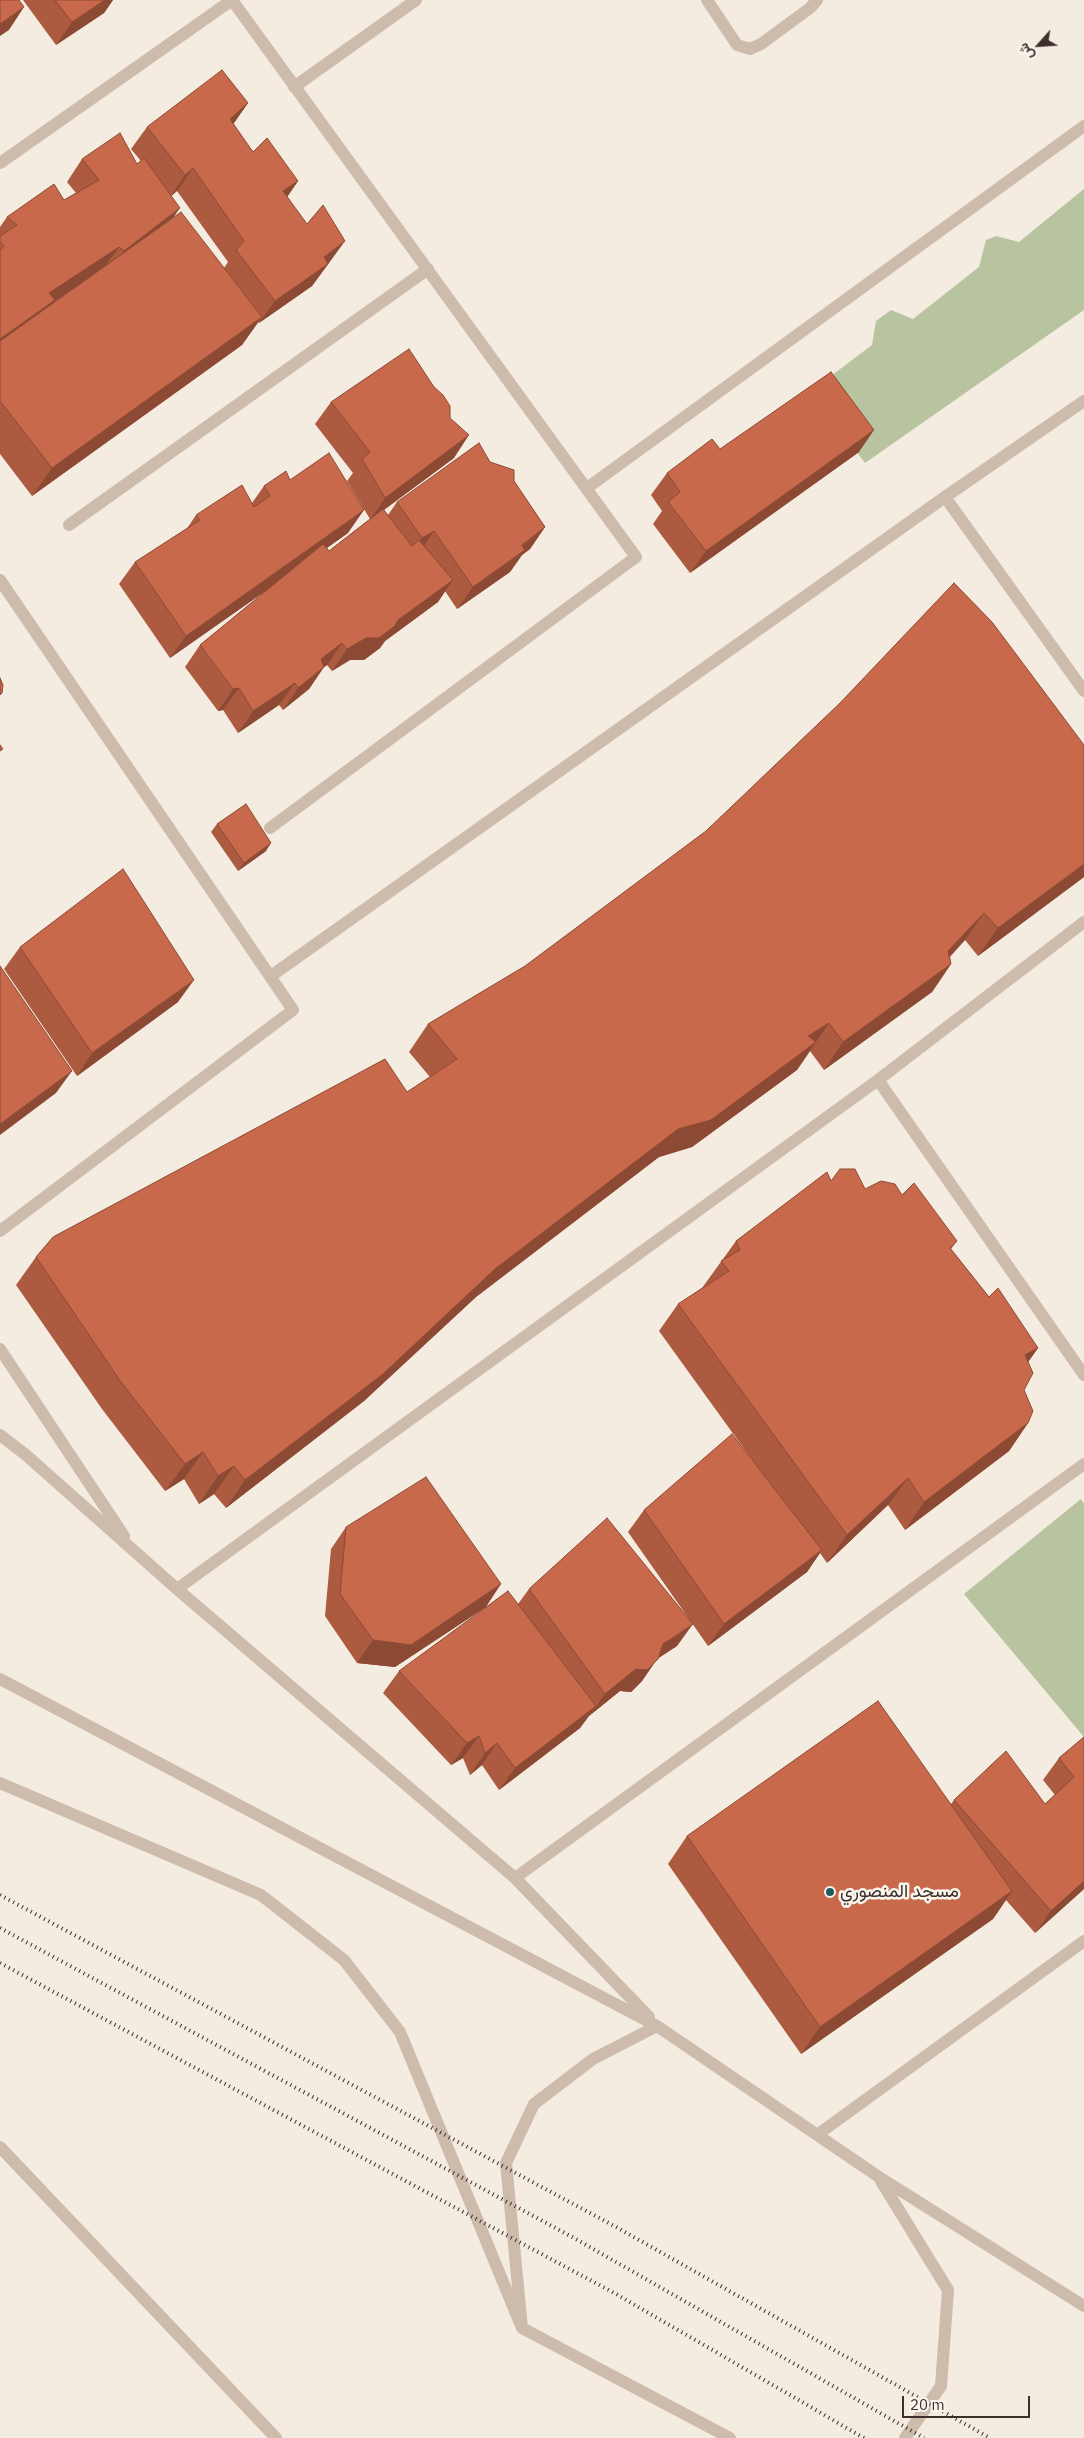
<!DOCTYPE html>
<meta charset="utf-8">
<style>
body{margin:0}
#map{position:relative;width:1084px;height:2438px;overflow:hidden;background:#f4ebe1;font-family:"IBM Plex Sans",Vazirmatn,sans-serif}
canvas{display:block}
.north{position:absolute;left:1014px;top:20px;width:50px;height:50px;-webkit-text-stroke:4px #fbf5ee;paint-order:stroke;rotate:244deg;font-size:14px;font-weight:700;line-height:20px;text-align:center;color:#3b302b}
.north::after{content:'';display:block;margin:auto;width:18px;height:22px;background:#3b302b;clip-path:polygon(50% 0,100% 100%,50% 72%,0 100%)}
.scale{position:absolute;left:902px;top:2396px;width:128px;height:22px;box-sizing:border-box;border:2px solid #3b302b;border-top:0;padding-left:6px;font-size:15px;line-height:18px;white-space:nowrap;color:#3b302b;-webkit-text-stroke:4px #fbf5ee;paint-order:stroke}
</style>
<div id="map">
<canvas width="1084" height="2438"></canvas>
<div class="north">ش</div>
<div class="scale">20 m</div>
</div>
<script>
const c = document.querySelector('canvas').getContext('2d');
c.lineJoin = 'round';
function fill(path, color) {
  c.fillStyle = color;
  c.fill(path, 'evenodd');
}
function poly(rows) {
  const path = new Path2D();
  for (const r of rows) {
    path.moveTo(r[0], r[1]);
    for (let i = 2; i < r.length; i += 2) path.lineTo(r[i], r[i + 1]);
  }
  return path;
}
function trace(path, color, width, dash) {
  c.strokeStyle = color;
  c.lineWidth = width;
  c.lineCap = dash ? 'butt' : 'round';
  c.setLineDash(dash || []);
  c.stroke(path);
}
function write(font, color, halo, rows, align = 'center') {
  c.font = font + ' "IBM Plex Sans",Vazirmatn,sans-serif';
  c.lineWidth = 5;
  c.setLineDash([]);
  c.textBaseline = 'middle';
  c.strokeStyle = halo;
  c.fillStyle = color;
  for (const [text, x, y, turn = 0] of rows) {
    c.save();
    c.translate(x, y);
    c.rotate((+turn || 0) * Math.PI / 180);
    c.textAlign = isNaN(turn) ? turn : align;
    if (halo) c.strokeText(text, 0, 0);
    c.fillText(text, 0, 0);
    c.restore();
  }
}
fill(poly([
 [1084,189,1084,310,865,463,811,391,872,345,876,321,891,310,913,319,979,267,986,240,996,236,1019,242],
 [1081,1499,1084,1504,1084,1737,964,1594]
]), '#b8c4a0');
trace(poly([
 [707,0,737,45,750,49,761,44,810,8,817,0]
]), '#cdbbac', 12);
trace(poly([
 [232,0,636,557,270,828],
 [294,87,416,0],
 [0,163,232,0],
 [587,488,1084,126],
 [945,497,1084,691],
 [69,525,428,269],
 [0,580,293,1010,0,1231],
 [271,976,945,497,1084,401],
 [878,1080,1084,1375],
 [0,1349,124,1536],
 [0,1435,26,1455,177,1589,515,1878,649,2017],
 [177,1589,878,1080,1084,922],
 [0,1679,657,2026,879,2177,1084,2306],
 [0,1783,261,1895,344,1960,400,2032,522,2328],
 [515,1878,1084,1464],
 [657,2026,593,2059,534,2104,506,2163,522,2328,730,2438],
 [817,2135,1084,1941],
 [0,2147,276,2438],
 [881,2181,948,2290,941,2386,905,2438]
]), '#cdbbac', 12);
trace(poly([
 [0,1895,616,2227,990,2438],
 [0,1928,574,2238,924,2438],
 [0,1963,616,2294,864,2438]
]), '#3b302b', 4, [1, 4]);
fill(poly([
 [23,0,113,0,104,13,56,45],
 [248,103,233,124,253,152,298,181,287,197,329,263,312,286,259,323,258,322,242,345,32,496,0,454,0,227,7,217,64,200,76,193,67,182,82,159,137,164,141,161,131,149,147,127],
 [177,191,228,262,224,268,173,218,171,196],
 [80,284,52,305,54,302],
 [331,402,450,418,454,458,384,510,388,515,397,502,490,462,514,481,545,527,530,549,522,555,510,572,457,609,445,591,438,602,385,641,380,648,364,660,350,660,332,671,327,665,324,667,309,689,283,710,279,705,238,733,223,710,218,711,185,667,200,645,270,588,170,658,119,584,135,562,186,530,196,515,252,503,264,486,290,480,348,533,327,548,329,551,370,519,347,481,353,473,315,424],
 [720,449,859,452,690,573,653,524,662,511,651,495,667,473],
 [217,824,266,851,238,871,211,832],
 [1084,877,978,956,965,940,950,957,951,964,932,992,824,1070,810,1051,797,1070,692,1147,659,1157,476,1297,364,1401,226,1508,214,1494,199,1504,184,1479,165,1491,102,1409,16,1285,36,1257,407,1092,430,1077,409,1052,428,1024],
 [20,947,178,1002,77,1076,4,969],
 [831,1181,865,1189,902,1195,957,1241,951,1249,989,1297,1038,1348,1028,1362,1024,1390,1028,1423,1009,1451,905,1530,888,1505,827,1563,820,1553,807,1572,708,1646,628,1532,644,1510,755,1464,659,1331,678,1304,702,1288,736,1241],
 [346,1527,486,1607,395,1667,357,1663,325,1616,331,1549],
 [529,1589,677,1646,657,1659,642,1681,631,1692,620,1691,589,1716,580,1728,499,1790,482,1765,470,1775,463,1758,451,1765,383,1693,399,1671,518,1604],
 [1084,1737,1084,1889,1035,1933,1006,1900,993,1919,801,2054,668,1864,687,1836,951,1804,954,1800,1045,1804,1055,1795,1043,1780,1059,1758]
]), '#ac5a40');
fill(poly([
 [105,0,113,0,104,13,56,45,72,22],
 [24,7,9,30,0,36,0,24],
 [248,103,232,126,230,119],
 [193,168,177,191,170,197,185,175],
 [298,181,283,203,283,191],
 [180,208,164,231,109,273,124,251],
 [345,241,329,263,322,269,328,264,312,286,259,323,275,301,324,257],
 [119,247,103,269,54,302,39,322,0,350,0,339,49,293],
 [262,317,242,345,32,496,52,468],
 [874,430,859,452,690,573,706,551],
 [469,435,454,458,370,520,385,498],
 [364,510,348,533,170,658,186,636],
 [545,527,530,549,522,555,510,572,457,609,473,587],
 [434,531,419,553,406,561,422,538],
 [453,580,438,602,385,641,380,648,364,660,350,660,332,671,347,649,398,620],
 [342,643,327,665,305,682,321,659],
 [324,667,309,689,283,710,298,688],
 [295,683,279,705,238,733,253,711],
 [239,688,223,710,218,711,233,689],
 [271,843,266,851,238,871,244,863],
 [1084,864,1084,877,978,956,998,928],
 [984,913,965,940,929,978,948,951],
 [951,964,932,992,824,1070,843,1042],
 [194,980,178,1002,77,1076,92,1053],
 [829,1023,797,1070,692,1147,659,1157,476,1297,364,1401,226,1508,245,1480,495,1269,678,1129,808,1036],
 [72,1071,56,1093,0,1135,0,1124],
 [1038,1348,1019,1375,1025,1355],
 [1028,1423,1009,1451,905,1530,924,1502],
 [203,1452,184,1479,165,1491,185,1464],
 [234,1466,214,1494,199,1504,218,1476],
 [908,1478,888,1505,827,1563,847,1535],
 [822,1550,807,1572,708,1646,724,1624],
 [501,1584,486,1607,395,1667,357,1663,373,1640],
 [693,1624,677,1646,657,1659,642,1681,631,1692,620,1691,589,1716,605,1694,663,1644],
 [596,1706,580,1728,499,1790,515,1768],
 [479,1736,463,1758,451,1765,467,1743],
 [497,1743,482,1765,470,1775,485,1753],
 [1084,1881,1084,1889,1035,1933,1051,1911],
 [1012,1891,993,1919,801,2054,820,2027]
]), '#8c4a34');
const building = poly([
 [0,0,19,0,24,7,0,24,0,0],
 [55,0,105,0,72,22,55,0],
 [222,70,248,103,230,119,253,152,267,138,298,181,283,191,307,224,323,205,345,241,324,257,328,264,275,301,236,250,244,241,193,168,185,175,147,127,222,70],
 [120,133,137,164,144,158,180,208,124,251,119,247,49,293,55,300,0,339,0,251,4,246,0,242,0,236,17,225,7,217,54,184,64,200,99,180,82,159,120,133],
 [181,212,262,317,52,468,0,401,0,341,181,212],
 [409,349,434,387,443,395,450,406,450,418,469,435,385,498,362,459,370,452,331,402,409,349],
 [831,372,874,430,706,551,668,502,680,492,667,473,712,439,720,449,831,372],
 [479,443,490,462,514,470,514,481,545,527,522,545,525,550,473,587,434,531,422,538,397,502,479,443],
 [329,453,364,510,186,636,135,562,200,520,196,515,242,485,254,507,270,496,264,486,286,471,290,480,329,453],
 [383,509,412,546,419,540,453,580,398,620,395,626,379,638,366,638,347,649,342,643,321,659,324,667,298,688,295,683,253,711,239,688,233,689,200,645,323,544,329,551,383,509],
 [954,583,992,622,1084,745,1084,864,998,928,984,913,948,951,951,964,843,1042,829,1023,808,1036,816,1042,711,1120,678,1129,495,1269,383,1374,245,1480,234,1466,218,1476,203,1452,185,1464,121,1382,36,1257,53,1237,385,1059,407,1092,457,1059,428,1024,525,966,706,831,840,703,954,583],
 [0,678,3,685,2,693,0,695,0,678],
 [0,745,3,749,0,751,0,745],
 [246,804,271,843,244,863,217,824,246,804],
 [123,869,194,980,92,1053,20,947,123,869],
 [0,966,72,1071,0,1124,0,966],
 [840,1169,855,1169,865,1189,881,1181,895,1184,902,1195,914,1183,957,1241,950,1248,989,1297,998,1288,1038,1348,1025,1355,1033,1373,1024,1390,1033,1411,1028,1423,924,1502,908,1478,847,1535,678,1304,729,1271,721,1261,740,1250,736,1241,827,1172,831,1181,840,1169],
 [732,1434,822,1550,724,1624,644,1510,732,1434],
 [426,1477,501,1584,411,1645,373,1640,340,1594,346,1527,426,1477],
 [607,1518,693,1624,663,1644,658,1659,647,1670,636,1669,605,1694,529,1589,607,1518],
 [508,1591,596,1706,515,1768,497,1743,485,1753,479,1736,467,1743,399,1671,508,1591],
 [878,1701,1012,1891,820,2027,687,1836,878,1701],
 [1084,1737,1084,1881,1051,1911,954,1800,1006,1751,1045,1804,1074,1777,1059,1758,1084,1737]
]);
fill(building, '#c8694b');
trace(building, '#8c4a34', 1);
for (const [x, y, r, color] of [
 [830,1892,5,"#1f5a5e"]
]) {
  const dot = new Path2D();
  dot.arc(x, y, r, 0, 2 * Math.PI);
  c.fillStyle = color;
  c.fill(dot);
  trace(dot, '#fbf5ee', 2);
}
write('18px', '#3b302b', '#fbf5ee', [
 ["مسجد المنصوري",840,1892]
], 'left');
</script>
